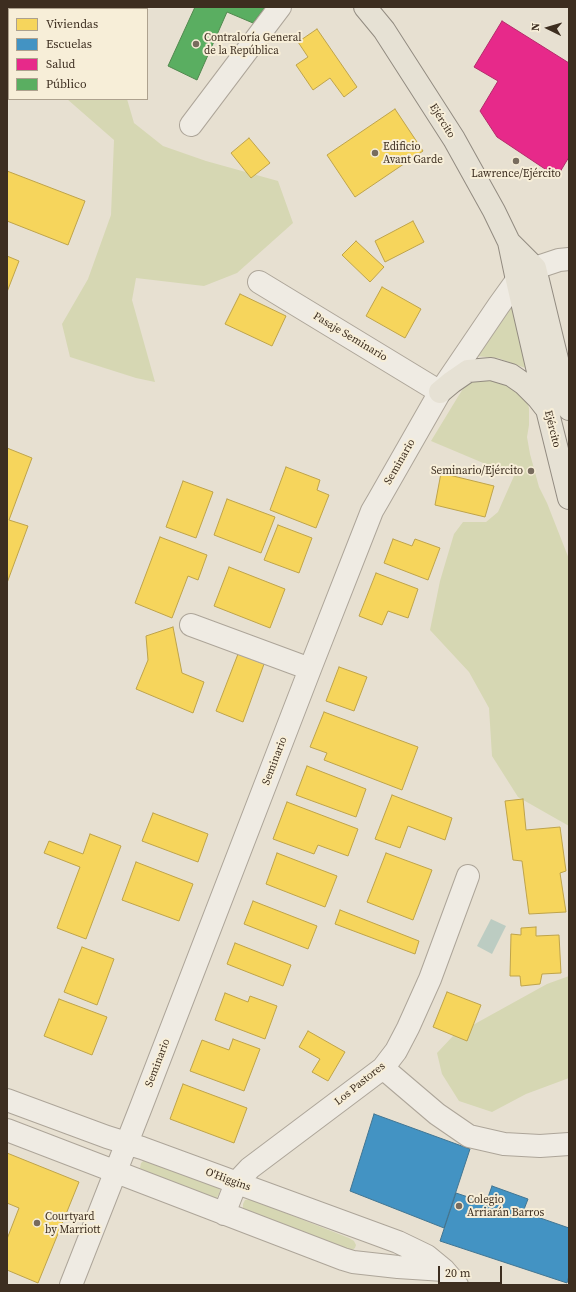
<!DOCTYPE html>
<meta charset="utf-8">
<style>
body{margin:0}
#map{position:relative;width:576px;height:1292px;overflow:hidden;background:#e7e0d1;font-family:"Source Serif 4",serif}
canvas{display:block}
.frame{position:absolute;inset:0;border:8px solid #3d2e20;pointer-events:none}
.legend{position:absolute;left:8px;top:8px;width:140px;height:92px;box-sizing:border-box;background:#f7eed8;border:1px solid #ada18e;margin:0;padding:5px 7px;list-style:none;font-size:12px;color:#3d2e20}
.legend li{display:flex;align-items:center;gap:8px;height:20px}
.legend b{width:20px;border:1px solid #ada18e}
.north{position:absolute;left:528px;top:8px;width:40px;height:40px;-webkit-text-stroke:3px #f7eed8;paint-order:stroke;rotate:275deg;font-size:11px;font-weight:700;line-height:16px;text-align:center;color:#3d2e20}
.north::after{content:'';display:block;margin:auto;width:14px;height:18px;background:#3d2e20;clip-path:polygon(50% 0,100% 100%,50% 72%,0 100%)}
.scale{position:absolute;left:438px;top:1266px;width:64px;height:18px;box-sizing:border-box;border:2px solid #3d2e20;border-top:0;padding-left:5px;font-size:12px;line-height:14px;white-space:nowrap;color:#3d2e20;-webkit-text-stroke:3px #f7eed8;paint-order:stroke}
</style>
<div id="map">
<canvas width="576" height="1292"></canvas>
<div class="frame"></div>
<ul class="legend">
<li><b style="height:11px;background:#f6d55c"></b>Viviendas</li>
<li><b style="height:11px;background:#4393c3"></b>Escuelas</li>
<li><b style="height:11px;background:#e7298a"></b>Salud</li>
<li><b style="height:11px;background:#5aae61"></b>Público</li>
</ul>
<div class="north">N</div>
<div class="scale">20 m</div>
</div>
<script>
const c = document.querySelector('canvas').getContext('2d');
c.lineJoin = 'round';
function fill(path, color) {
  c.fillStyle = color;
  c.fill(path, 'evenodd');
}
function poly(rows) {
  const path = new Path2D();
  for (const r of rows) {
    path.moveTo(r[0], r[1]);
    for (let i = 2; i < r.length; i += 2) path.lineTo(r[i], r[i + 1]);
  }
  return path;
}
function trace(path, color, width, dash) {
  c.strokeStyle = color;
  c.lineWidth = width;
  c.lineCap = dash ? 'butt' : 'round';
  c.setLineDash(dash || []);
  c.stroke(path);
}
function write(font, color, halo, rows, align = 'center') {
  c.font = font + ' "Source Serif 4",serif';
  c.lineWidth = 4;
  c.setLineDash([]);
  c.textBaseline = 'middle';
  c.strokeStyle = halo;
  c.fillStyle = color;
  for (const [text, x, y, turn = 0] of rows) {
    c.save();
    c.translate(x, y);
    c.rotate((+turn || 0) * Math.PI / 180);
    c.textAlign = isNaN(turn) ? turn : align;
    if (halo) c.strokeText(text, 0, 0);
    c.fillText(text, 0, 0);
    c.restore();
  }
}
fill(poly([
 [7,7,92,7,93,9,9,9,9,81,7,81],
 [67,99,127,99,134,123,163,146,206,161,278,181,293,223,237,273,204,286,136,278,132,300,155,382,136,378,70,357,62,324,88,279,111,215,114,140],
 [511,303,528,369,498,358,475,356],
 [483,379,503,382,526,399,529,408,529,425,527,437,530,454,539,487,547,503,569,559,569,826,518,797,492,756,489,708,469,672,430,630,440,581,454,534,463,522,486,522,498,512,514,476,431,441,459,395,465,386,473,381],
 [569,976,569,1078,526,1094,492,1112,459,1101,442,1074,437,1053,453,1036,547,984],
 [144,1160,217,1186,220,1190,219,1194,216,1199,142,1172,140,1168,141,1163],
 [250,1199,349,1238,354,1241,356,1245,355,1248,351,1251,244,1212,243,1208,243,1204,245,1200]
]), '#d6d7b3');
fill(poly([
 [491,919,506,926,492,954,477,946]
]), '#bcccc2');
const homes = poly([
 [317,29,357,87,344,97,330,78,313,90,296,65,308,57,298,42,317,29],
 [395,109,423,151,355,197,327,155,395,109],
 [249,138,270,163,251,178,231,153,249,138],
 [7,171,85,201,68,245,7,221,7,171],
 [413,221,424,242,385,262,375,241,413,221],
 [356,241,384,267,370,282,342,255,356,241],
 [7,256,19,261,7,292,7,256],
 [382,287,421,309,405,338,366,316,382,287],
 [240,294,286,316,272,346,225,324,240,294],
 [7,448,32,458,9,520,28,526,7,583,7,448],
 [286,467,320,480,317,490,329,495,316,528,270,510,286,467],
 [441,473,494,486,485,517,435,505,441,473],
 [183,481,213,492,196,538,166,527,183,481],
 [227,499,275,517,261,553,214,535,227,499],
 [278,525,312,538,299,573,264,560,278,525],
 [160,537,207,555,198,580,188,576,172,618,135,603,160,537],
 [393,539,412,546,415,539,440,548,428,580,384,563,393,539],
 [229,567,285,589,270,628,214,606,229,567],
 [376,573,418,589,408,618,388,611,382,625,359,616,376,573],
 [173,627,182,673,204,682,193,713,136,689,148,660,146,636,173,627],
 [238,654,264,664,243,722,216,711,238,654],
 [339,667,367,677,354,711,326,701,339,667],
 [324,712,418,747,402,790,324,760,327,753,310,747,324,712],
 [307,766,366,789,356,817,296,795,307,766],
 [392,795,452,818,445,840,408,826,400,848,375,839,392,795],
 [523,799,526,830,560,827,566,871,560,873,566,912,529,914,522,861,513,860,505,801,523,799],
 [287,802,358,829,348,856,318,845,314,854,273,839,287,802],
 [153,813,208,834,198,862,142,841,153,813],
 [90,834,121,846,86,939,57,928,80,867,44,853,49,841,83,854,90,834],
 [277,853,337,876,325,907,266,884,277,853],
 [386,853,432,870,413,920,367,902,386,853],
 [136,862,193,884,179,921,122,900,136,862],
 [253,901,317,926,308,949,244,924,253,901],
 [340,910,419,941,415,954,335,924,340,910],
 [536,927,536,936,559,935,561,973,542,974,540,984,521,986,520,976,510,976,511,934,521,935,521,928,536,927],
 [235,943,291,965,283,986,227,964,235,943],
 [82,947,114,959,97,1005,64,992,82,947],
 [447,992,481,1005,467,1041,433,1027,447,992],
 [225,993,248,1002,250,996,277,1006,265,1039,215,1020,225,993],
 [59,999,107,1017,92,1055,44,1036,59,999],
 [308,1031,345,1052,328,1081,312,1072,320,1059,299,1047,308,1031],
 [233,1039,260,1049,244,1091,190,1071,202,1040,229,1050,233,1039],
 [183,1084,247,1108,234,1143,170,1119,183,1084],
 [7,1153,79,1182,38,1283,7,1270,7,1239,19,1208,7,1203,7,1153]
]);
fill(homes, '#f6d55c');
trace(homes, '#bea34a', 1);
const schools = poly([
 [374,1114,470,1149,444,1228,350,1191,374,1114],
 [492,1186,528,1199,523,1212,569,1228,569,1276,567,1283,440,1241,456,1193,486,1203,492,1186]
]);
fill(schools, '#4393c3');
trace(schools, '#417592', 1);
const health = poly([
 [502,21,569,63,569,157,557,177,497,137,480,111,498,81,474,67,502,21]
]);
fill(health, '#e7298a');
trace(health, '#b42a6a', 1);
const public = poly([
 [195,7,265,7,253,23,227,12,197,80,168,66,195,7]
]);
fill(public, '#5aae61');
trace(public, '#51884e', 1);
const minor = poly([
 [191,125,280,7],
 [259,282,440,392],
 [191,625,310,669],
 [383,1068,437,1114,469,1136,504,1144,540,1146,569,1144],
 [7,1100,107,1137,142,1148,398,1242,427,1256,444,1270,457,1285],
 [7,1130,343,1259,353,1262,398,1267,444,1270],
 [224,1214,236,1183,250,1168,383,1068,396,1051,408,1028,430,979,468,876],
 [71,1285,141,1107,310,669,372,511,379,499,440,392,499,305,517,280,525,273,535,268,559,260,569,259]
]);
const major = poly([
 [365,7,384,30,454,139,494,211,509,242,517,280,543,393,569,498],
 [509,242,535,268,569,409],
 [440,392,452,382,468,371,491,369,511,375,524,384,538,398,545,407]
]);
trace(minor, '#ada599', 24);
trace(major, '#928b80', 24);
trace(minor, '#efebe3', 22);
trace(major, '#e6e1d4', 22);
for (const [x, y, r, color] of [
 [196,44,4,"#786c5e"],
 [375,153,4,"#786c5e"],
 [516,161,4,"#786c5e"],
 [531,471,4,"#786c5e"],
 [459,1206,4,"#786c5e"],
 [37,1223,4,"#786c5e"]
]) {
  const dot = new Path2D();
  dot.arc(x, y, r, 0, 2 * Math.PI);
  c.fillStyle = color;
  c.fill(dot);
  trace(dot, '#f7eed8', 1.5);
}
write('11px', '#3d2e20', '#f7eed8', [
 ["Contraloría General",204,38],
 ["de la República",204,51],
 ["Edificio",383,147],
 ["Avant Garde",383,160],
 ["Lawrence/Ejército",516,174,"center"],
 ["Seminario/Ejército",523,471,"right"],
 ["Colegio",467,1200],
 ["Arriarán Barros",467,1213],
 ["Courtyard",45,1217],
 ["by Marriott",45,1230]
], 'left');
write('11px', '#3d2e20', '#f7eed8', [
 ["Ejército",442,121,58],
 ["Pasaje Seminario",350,337,31],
 ["Ejército",552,429,76],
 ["Seminario",400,462,-60],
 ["Seminario",275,761,-69],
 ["Seminario",158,1063,-69],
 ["Los Pastores",360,1084,-39],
 ["O'Higgins",228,1180,20]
]);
</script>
